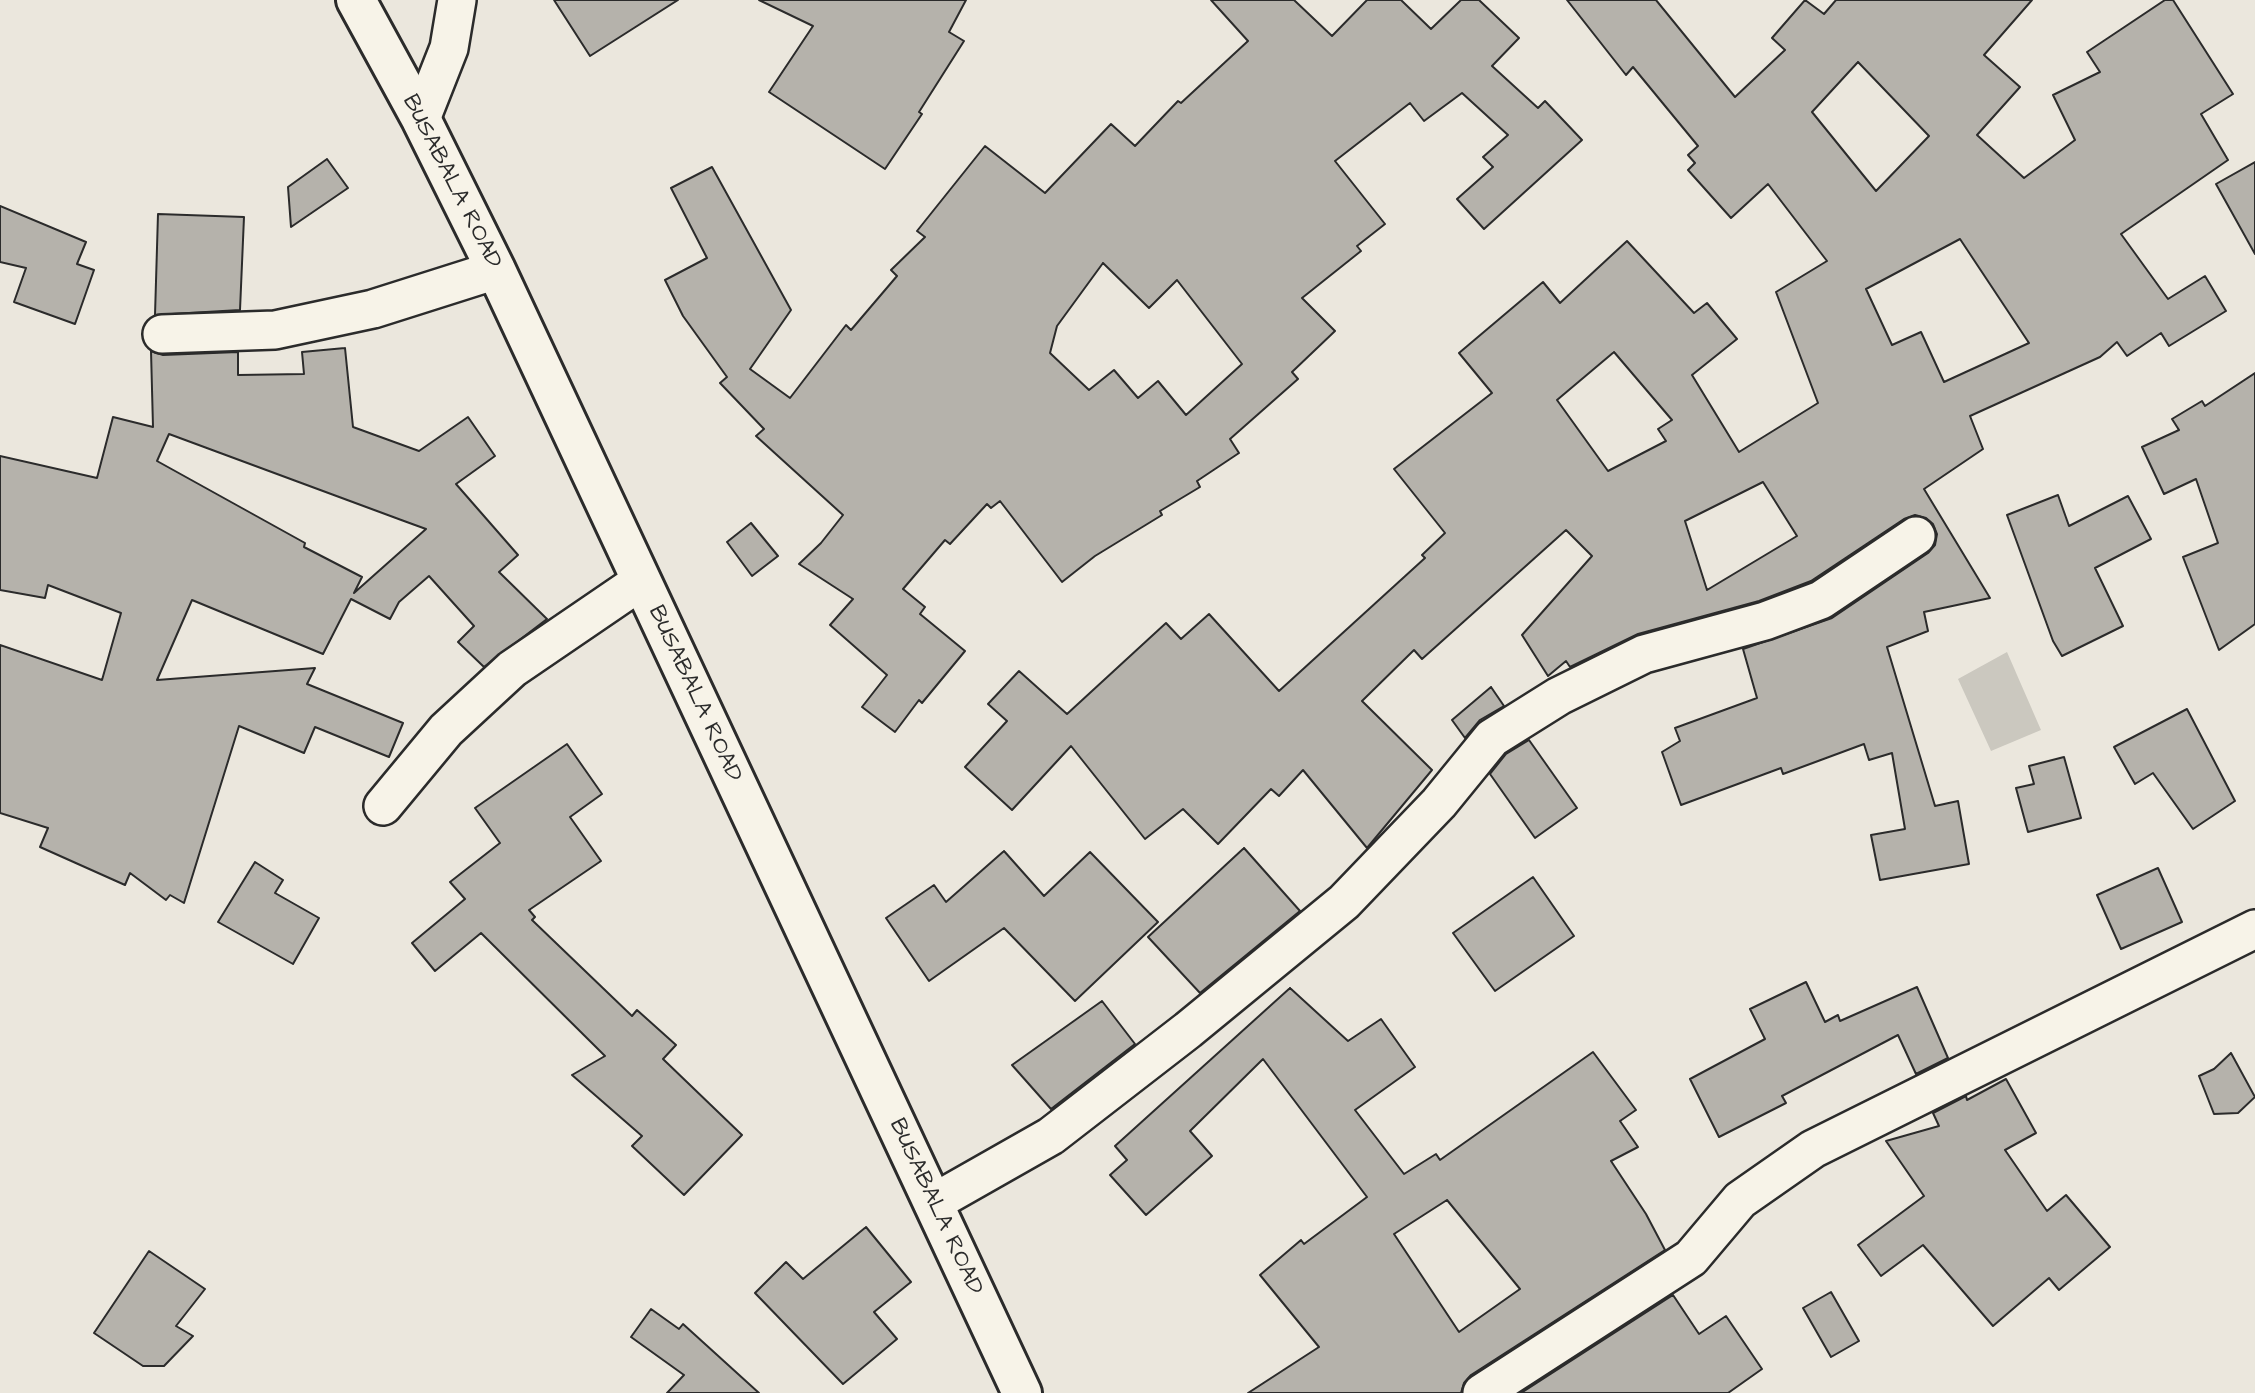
<!DOCTYPE html>
<style>
body{margin:0}
canvas{display:block;background:#ebe7dd}
</style>
<canvas width="2255" height="1393"></canvas>
<script>
const c = document.querySelector('canvas').getContext('2d');
c.lineJoin = 'round';
function fill(path, color) {
  c.fillStyle = color;
  c.fill(path, 'evenodd');
}
function poly(rows) {
  const path = new Path2D();
  for (const r of rows) {
    path.moveTo(r[0], r[1]);
    for (let i = 2; i < r.length; i += 2) path.lineTo(r[i], r[i + 1]);
  }
  return path;
}
function trace(path, color, width, dash) {
  c.strokeStyle = color;
  c.lineWidth = width;
  c.lineCap = dash ? 'butt' : 'round';
  c.setLineDash(dash || []);
  c.stroke(path);
}
function write(font, color, halo, rows, align = 'center') {
  c.font = font + ' "Architects Daughter",sans-serif';
  c.lineWidth = 7;
  c.setLineDash([]);
  c.textBaseline = 'middle';
  c.strokeStyle = halo;
  c.fillStyle = color;
  for (const [text, x, y, turn = 0] of rows) {
    c.save();
    c.translate(x, y);
    c.rotate((+turn || 0) * Math.PI / 180);
    c.textAlign = isNaN(turn) ? turn : align;
    if (halo) c.strokeText(text, 0, 0);
    c.fillText(text, 0, 0);
    c.restore();
  }
}
fill(poly([
 [2007,652,2041,730,1991,751,1958,679]
]), '#cbc8bf');
const building = poly([
 [554,0,678,0,590,56,554,0],
 [759,0,966,0,949,32,964,41,919,112,922,114,885,169,769,92,813,26,759,0],
 [1211,0,1294,0,1332,36,1367,0,1401,0,1431,29,1461,0,1479,0,1519,38,1492,66,1538,108,1545,101,1582,140,1484,229,1457,199,1493,167,1483,157,1508,135,1462,93,1424,121,1410,103,1335,161,1385,224,1357,246,1361,251,1302,298,1335,331,1292,372,1298,379,1230,439,1239,453,1197,481,1200,487,1160,511,1162,515,1095,556,1062,582,1000,501,991,508,987,504,950,544,945,540,903,589,925,607,920,614,965,651,922,703,919,700,895,732,862,707,887,675,830,625,853,599,799,564,821,543,843,515,756,436,764,429,720,383,727,377,683,316,665,280,707,258,671,188,712,167,791,310,750,369,790,398,846,325,851,330,897,276,891,270,925,237,917,231,985,146,1045,193,1111,124,1135,146,1178,101,1181,103,1248,41,1211,0],
 [1103,263,1149,308,1177,280,1242,364,1186,415,1158,381,1138,398,1114,370,1089,390,1050,353,1057,326,1103,263],
 [1567,0,1656,0,1735,97,1785,50,1772,38,1805,0,1824,14,1836,0,2032,0,1984,55,2020,87,1977,135,2024,178,2075,140,2053,95,2100,72,2087,52,2165,0,2173,0,2233,94,2201,114,2228,160,2121,234,2168,299,2205,276,2226,311,2169,346,2161,333,2127,356,2117,342,2100,357,1970,416,1983,449,1924,489,1990,598,1924,612,1928,631,1887,647,1935,806,1958,801,1969,864,1880,880,1871,835,1905,829,1892,753,1869,760,1864,744,1783,774,1781,768,1681,805,1662,752,1680,741,1675,728,1757,698,1743,649,1832,618,1928,553,1935,545,1937,534,1933,524,1926,518,1915,515,1904,519,1811,581,1759,601,1638,634,1570,667,1566,661,1548,676,1522,635,1592,556,1566,530,1422,659,1414,650,1362,701,1432,770,1367,848,1303,770,1279,796,1271,789,1218,844,1183,809,1145,839,1071,746,1012,810,965,767,1007,721,988,704,1019,671,1067,714,1166,623,1181,639,1209,614,1279,691,1425,558,1422,555,1445,533,1394,469,1492,393,1459,353,1543,282,1560,303,1627,241,1694,313,1707,303,1737,339,1692,375,1739,452,1818,403,1776,292,1827,261,1768,184,1731,218,1688,170,1695,163,1688,155,1698,146,1633,67,1626,75,1567,0],
 [1858,62,1929,136,1876,191,1812,112,1858,62],
 [1960,239,2029,343,1944,382,1921,332,1892,345,1866,289,1960,239],
 [1614,352,1672,420,1658,429,1666,441,1608,471,1557,400,1614,352],
 [1763,482,1797,536,1707,590,1685,521,1763,482],
 [327,159,348,188,291,227,288,187,327,159],
 [2255,162,2255,254,2216,184,2255,162],
 [0,206,86,242,77,264,94,270,75,324,14,302,26,268,0,262,0,206],
 [158,214,244,217,240,310,155,315,158,214],
 [345,348,353,427,419,451,468,417,495,456,456,484,518,555,499,572,547,619,484,667,458,642,474,626,429,576,399,602,390,619,351,599,323,654,192,600,157,680,315,668,307,684,403,723,389,757,315,727,304,753,239,726,184,903,170,895,166,900,130,873,125,885,40,847,48,828,0,813,0,645,102,680,121,613,48,585,45,598,0,590,0,456,97,478,113,417,153,427,151,351,163,355,238,352,238,375,304,374,302,352,345,348],
 [169,434,404,521,426,529,354,593,362,577,304,547,305,543,157,461,169,434],
 [2255,373,2255,624,2219,650,2183,557,2218,543,2196,479,2164,494,2142,447,2179,430,2172,419,2202,401,2205,406,2255,373],
 [2058,495,2069,526,2128,496,2151,539,2095,568,2123,626,2062,656,2053,641,2007,515,2058,495],
 [751,523,778,556,752,576,727,542,751,523],
 [1491,687,1504,706,1480,720,1465,738,1452,720,1491,687],
 [2187,709,2235,801,2193,829,2153,773,2135,784,2114,747,2187,709],
 [1529,740,1577,808,1535,838,1490,774,1506,754,1529,740],
 [567,744,602,794,570,817,601,861,529,910,535,917,532,920,632,1016,637,1010,676,1045,663,1059,742,1135,684,1195,632,1146,642,1136,572,1075,605,1056,481,933,435,971,412,943,465,899,450,882,500,843,475,808,567,744],
 [2064,757,2081,818,2028,832,2016,788,2034,784,2029,766,2064,757],
 [1244,848,1300,911,1200,993,1148,937,1244,848],
 [1004,851,1044,896,1090,852,1158,922,1075,1001,1004,928,929,981,886,918,934,885,946,902,1004,851],
 [255,862,283,880,275,893,319,918,293,964,218,922,255,862],
 [2158,868,2182,922,2121,949,2097,895,2158,868],
 [1533,877,1574,936,1495,991,1453,933,1533,877],
 [1806,982,1825,1022,1838,1015,1840,1021,1917,987,1948,1058,1916,1074,1898,1035,1782,1096,1786,1103,1719,1137,1690,1079,1765,1039,1750,1009,1806,982],
 [1290,988,1348,1041,1381,1019,1415,1067,1355,1110,1404,1174,1436,1154,1440,1160,1593,1052,1636,1110,1620,1121,1638,1147,1611,1161,1646,1214,1665,1250,1471,1375,1464,1383,1461,1393,1248,1393,1319,1347,1260,1275,1301,1240,1304,1244,1367,1197,1263,1059,1190,1131,1212,1156,1146,1215,1110,1175,1127,1160,1115,1146,1290,988],
 [1447,1200,1520,1289,1459,1332,1394,1234,1447,1200],
 [1102,1001,1135,1044,1051,1109,1012,1065,1102,1001],
 [2231,1053,2255,1097,2238,1113,2214,1114,2199,1076,2214,1069,2231,1053],
 [2006,1079,2036,1133,2005,1150,2047,1211,2066,1195,2110,1247,2059,1290,2049,1278,1993,1326,1923,1245,1881,1276,1858,1245,1924,1196,1886,1141,1939,1126,1933,1113,1966,1096,1967,1100,2006,1079],
 [866,1227,911,1282,874,1312,897,1339,843,1384,755,1293,786,1262,803,1279,866,1227],
 [149,1251,205,1289,176,1326,193,1336,164,1366,143,1366,94,1333,149,1251],
 [1831,1292,1859,1341,1831,1357,1803,1308,1831,1292],
 [1673,1295,1699,1334,1726,1316,1762,1369,1728,1393,1521,1393,1673,1295],
 [651,1309,679,1329,683,1324,759,1393,667,1393,684,1375,631,1337,651,1309]
]);
fill(building, '#b5b2ab');
trace(building, '#2b2b2b', 2);
const minor = poly([
 [421,119,449,48,457,0],
 [162,334,275,330,373,309,496,270],
 [383,806,446,730,512,669,641,581],
 [933,1203,1051,1136,1188,1030,1344,902,1439,803,1492,738,1559,696,1644,654,1765,621,1821,600,1916,536],
 [1482,1393,1691,1258,1740,1200,1813,1149,2255,929]
]);
const tertiary = poly([
 [356,0,421,119,496,270,1022,1393]
]);
trace(minor, '#2b2b2b', 42);
trace(tertiary, '#2b2b2b', 44);
trace(minor, '#f7f3e8', 37);
trace(tertiary, '#f7f3e8', 38);
write('23px', '#2b2b2b', '#f7f3e8', [
 ["BUSABALA ROAD",451,182,63],
 ["BUSABALA ROAD",694,694,65],
 ["BUSABALA ROAD",935,1207,65]
]);
</script>
